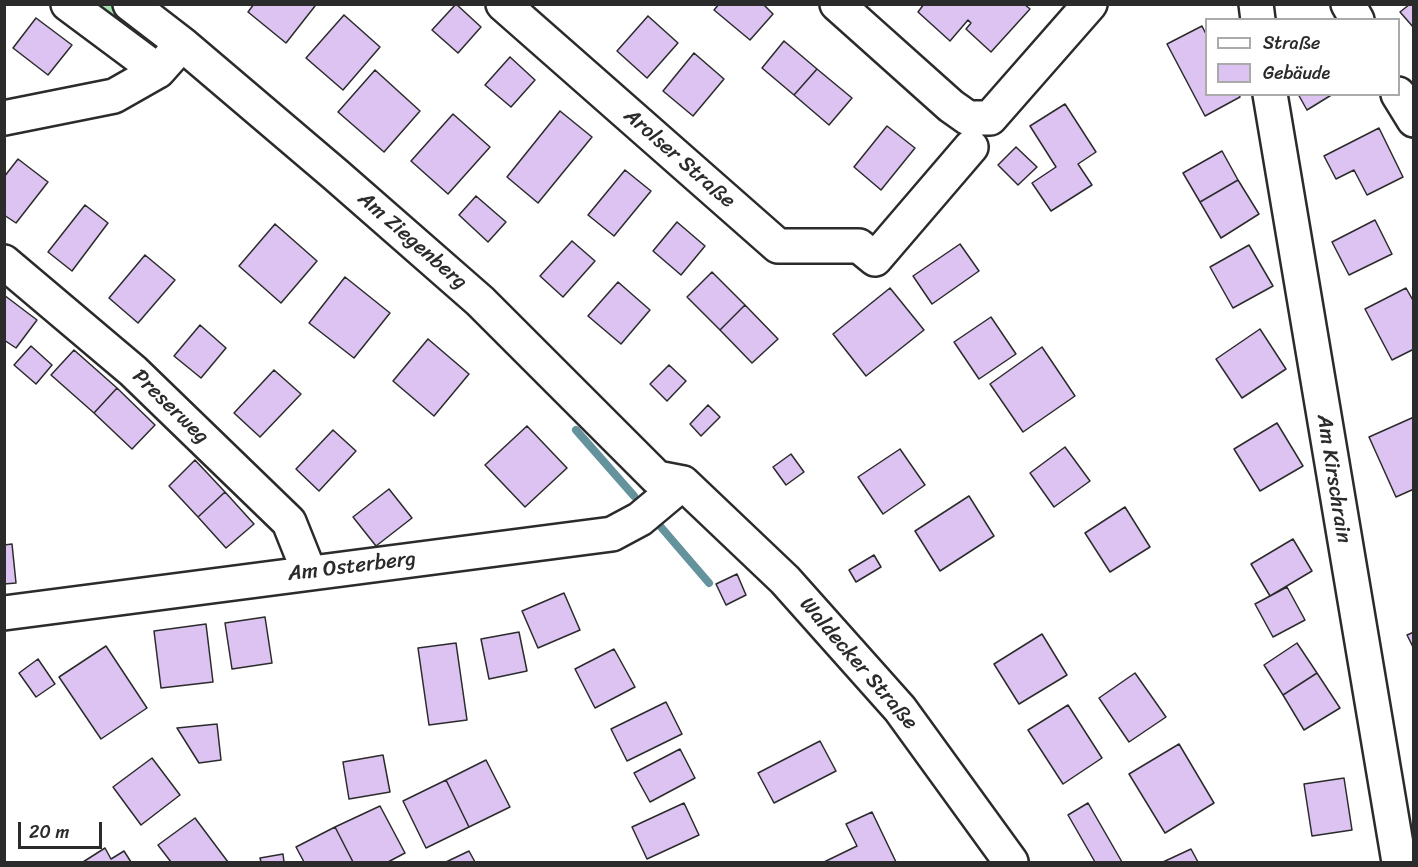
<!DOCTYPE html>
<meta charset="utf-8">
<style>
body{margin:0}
#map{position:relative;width:1418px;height:867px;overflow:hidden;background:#fff;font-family:Sriracha,sans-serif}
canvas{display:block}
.frame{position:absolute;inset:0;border:6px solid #2b2b2b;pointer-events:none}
.legend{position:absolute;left:1205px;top:18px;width:195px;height:78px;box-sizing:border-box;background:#fff;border:2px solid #aaa;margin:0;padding:8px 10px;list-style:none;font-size:18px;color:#2b2b2b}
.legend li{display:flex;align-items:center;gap:12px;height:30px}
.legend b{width:30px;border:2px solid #aaa}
.scale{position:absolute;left:18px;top:822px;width:84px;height:27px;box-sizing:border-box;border:3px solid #2b2b2b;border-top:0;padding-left:8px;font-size:18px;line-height:21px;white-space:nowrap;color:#2b2b2b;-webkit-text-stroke:4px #fff;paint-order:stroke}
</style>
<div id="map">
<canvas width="1418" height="867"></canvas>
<div class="frame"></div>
<ul class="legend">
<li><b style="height:8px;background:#fff"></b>Straße</li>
<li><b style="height:16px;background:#dcc3f2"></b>Gebäude</li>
</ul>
<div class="scale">20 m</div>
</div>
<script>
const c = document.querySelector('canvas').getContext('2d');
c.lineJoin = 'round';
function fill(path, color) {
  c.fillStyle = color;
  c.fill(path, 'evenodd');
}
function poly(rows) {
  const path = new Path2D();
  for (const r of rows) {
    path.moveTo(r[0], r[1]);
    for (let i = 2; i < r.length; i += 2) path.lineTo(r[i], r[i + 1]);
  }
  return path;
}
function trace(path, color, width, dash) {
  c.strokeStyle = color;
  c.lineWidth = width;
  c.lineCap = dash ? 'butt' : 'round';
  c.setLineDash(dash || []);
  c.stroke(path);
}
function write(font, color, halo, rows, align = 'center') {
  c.font = font + ' Sriracha,sans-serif';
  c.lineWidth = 4.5;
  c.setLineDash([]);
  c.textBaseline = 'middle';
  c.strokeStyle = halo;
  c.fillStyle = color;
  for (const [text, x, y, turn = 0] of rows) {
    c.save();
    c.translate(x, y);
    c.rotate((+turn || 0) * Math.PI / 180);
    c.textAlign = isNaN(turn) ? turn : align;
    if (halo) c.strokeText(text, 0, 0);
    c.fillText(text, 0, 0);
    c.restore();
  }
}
fill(poly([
 [86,5,113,5,161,41,161,48,152,54]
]), '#a3e3ac');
trace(poly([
 [576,430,634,496],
 [660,526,709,583]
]), '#64939d', 8);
const building = poly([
 [254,4,314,4,315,6,286,43,248,12,254,4],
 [456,4,481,27,458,53,432,30,456,4],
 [719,4,763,4,773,14,750,40,714,10,719,4],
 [924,4,1024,4,1030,9,991,52,966,29,971,23,968,20,950,41,918,12,924,4],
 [1410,4,1414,4,1414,28,1400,12,1410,4],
 [344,15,380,47,343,90,306,58,344,15],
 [648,16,678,43,647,78,617,51,648,16],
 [36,18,72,45,48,75,13,48,36,18],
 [1202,26,1206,34,1206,94,1239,94,1240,97,1205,116,1167,44,1202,26],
 [784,41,817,69,794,95,762,68,784,41],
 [694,53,724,79,693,116,663,91,694,53],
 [510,57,535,80,511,107,485,85,510,57],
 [817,69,852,98,829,125,794,95,817,69],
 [375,70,420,111,384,152,338,112,375,70],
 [1298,94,1333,94,1307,110,1298,94],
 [1065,104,1096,152,1078,164,1092,185,1051,211,1032,183,1056,167,1030,126,1065,104],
 [560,111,592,137,538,203,507,177,560,111],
 [453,114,490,147,448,194,411,161,453,114],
 [887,126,915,148,881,190,854,167,887,126],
 [1379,128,1403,177,1367,195,1354,170,1336,179,1324,156,1379,128],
 [1016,147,1037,167,1018,185,998,165,1016,147],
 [1222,151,1238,180,1200,202,1183,173,1222,151],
 [18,159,48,182,16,223,4,215,4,177,18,159],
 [625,170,651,191,614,236,588,215,625,170],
 [1238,180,1259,214,1221,238,1200,202,1238,180],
 [476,196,506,222,488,242,459,215,476,196],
 [85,205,108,223,72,271,48,252,85,205],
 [1375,220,1392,254,1349,275,1332,242,1375,220],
 [677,222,705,246,681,275,653,251,677,222],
 [275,224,317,261,281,303,239,266,275,224],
 [572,241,595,261,563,297,540,276,572,241],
 [960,244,979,271,932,304,913,276,960,244],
 [1249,245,1273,286,1233,308,1210,267,1249,245],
 [145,255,175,280,138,323,109,298,145,255],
 [712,272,745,305,720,330,687,297,712,272],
 [345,277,390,313,354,358,309,323,345,277],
 [618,282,650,310,621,344,588,316,618,282],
 [890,288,924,330,866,376,833,334,890,288],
 [1406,288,1414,302,1414,349,1392,360,1365,309,1406,288],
 [4,295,37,320,16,348,4,340,4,295],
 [745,305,778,339,752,363,720,330,745,305],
 [991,317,1016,354,979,379,954,342,991,317],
 [200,325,226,348,201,378,174,356,200,325],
 [1260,329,1286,369,1242,398,1216,359,1260,329],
 [428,339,469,374,434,416,393,381,428,339],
 [31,346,52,365,36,384,14,365,31,346],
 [1042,347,1075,396,1023,432,990,384,1042,347],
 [74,350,117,388,94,413,51,375,74,350],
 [669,365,686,381,667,401,650,384,669,365],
 [274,370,301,394,260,437,234,413,274,370],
 [117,388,155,425,132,449,94,413,117,388],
 [708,405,720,417,701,436,690,424,708,405],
 [1414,417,1414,489,1396,497,1369,437,1414,417],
 [1277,423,1303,466,1260,491,1234,449,1277,423],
 [527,426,567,468,525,507,485,465,527,426],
 [333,430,356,451,319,491,296,469,333,430],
 [1065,447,1090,481,1054,507,1030,473,1065,447],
 [900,449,925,485,883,514,858,477,900,449],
 [791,454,804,472,786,485,773,467,791,454],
 [195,460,225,492,198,517,169,486,195,460],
 [389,489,412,518,376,546,353,517,389,489],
 [225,492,254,524,226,548,198,517,225,492],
 [969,496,994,536,940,571,915,531,969,496],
 [1125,507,1150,547,1110,572,1085,533,1125,507],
 [1293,539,1312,571,1270,596,1251,564,1293,539],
 [12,544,16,583,4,584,4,545,12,544],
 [874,555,881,567,856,582,849,570,874,555],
 [737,574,746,595,726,605,716,584,737,574],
 [1287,587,1305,620,1273,637,1255,604,1287,587],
 [564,593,580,630,538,648,522,611,564,593],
 [265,617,272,663,232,669,225,623,265,617],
 [206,624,213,682,161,688,154,631,206,624],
 [519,632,527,671,489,679,481,639,519,632],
 [1414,632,1414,649,1407,635,1414,632],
 [1042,634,1067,675,1019,704,994,664,1042,634],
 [456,643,467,720,429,725,418,648,456,643],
 [1297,643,1317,673,1283,695,1264,665,1297,643],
 [106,646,147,708,101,739,59,677,106,646],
 [614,649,635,687,595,708,575,669,614,649],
 [38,659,55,684,36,697,19,673,38,659],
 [1135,673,1166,717,1129,742,1099,698,1135,673],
 [1317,673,1340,708,1304,730,1283,695,1317,673],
 [666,702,682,734,627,761,611,729,666,702],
 [1068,705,1102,758,1063,784,1028,730,1068,705],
 [217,724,221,760,199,763,177,728,217,724],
 [820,741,836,771,774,803,758,773,820,741],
 [1179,744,1214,803,1165,833,1129,774,1179,744],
 [680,749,695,778,650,802,634,773,680,749],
 [383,755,390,792,349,799,343,762,383,755],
 [152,758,180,795,141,825,113,787,152,758],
 [486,760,510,807,469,827,446,780,486,760],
 [1344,778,1352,830,1312,836,1304,784,1344,778],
 [446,780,469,827,426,848,403,801,446,780],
 [684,803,699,835,647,859,632,827,684,803],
 [1088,803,1122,862,1095,862,1068,815,1088,803],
 [380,806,405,853,388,862,353,862,335,827,380,806],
 [872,812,896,862,824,862,857,846,846,824,872,812],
 [195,818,228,862,171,862,158,845,195,818],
 [335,827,353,862,304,862,296,847,335,827],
 [105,848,111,859,124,851,131,862,83,862,105,848],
 [1191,849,1198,862,1163,862,1191,849],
 [469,851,475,862,446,862,469,851],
 [283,854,284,862,261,862,260,858,283,854]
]);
fill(building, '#dcc3f2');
trace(building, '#2b2b2b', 1.5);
const minor = poly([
 [68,4,158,71],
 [130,4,182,44,336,175,480,301,657,478,683,483],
 [503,4,778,246,859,246,875,259,971,147],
 [837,4,951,106,968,118,990,118,1090,4],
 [1256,4,1258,20],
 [1348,4,1357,20],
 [1270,94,1399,862],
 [1398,94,1414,120],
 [4,118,114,96,158,71,182,44],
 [4,262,133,371,289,522,309,572],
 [683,483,785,580,900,709,1011,862],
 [4,613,612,534,640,519,683,483]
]);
trace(minor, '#2b2b2b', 38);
trace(minor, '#fff', 33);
write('21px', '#2b2b2b', '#fff', [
 ["Arolser Straße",679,159,41],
 ["Am Ziegenberg",412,241,41],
 ["Preserweg",170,407,44],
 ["Am Kirschrain",1333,479,81],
 ["Am Osterberg",352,567,-7],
 ["Waldecker Straße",858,664,49]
]);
</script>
